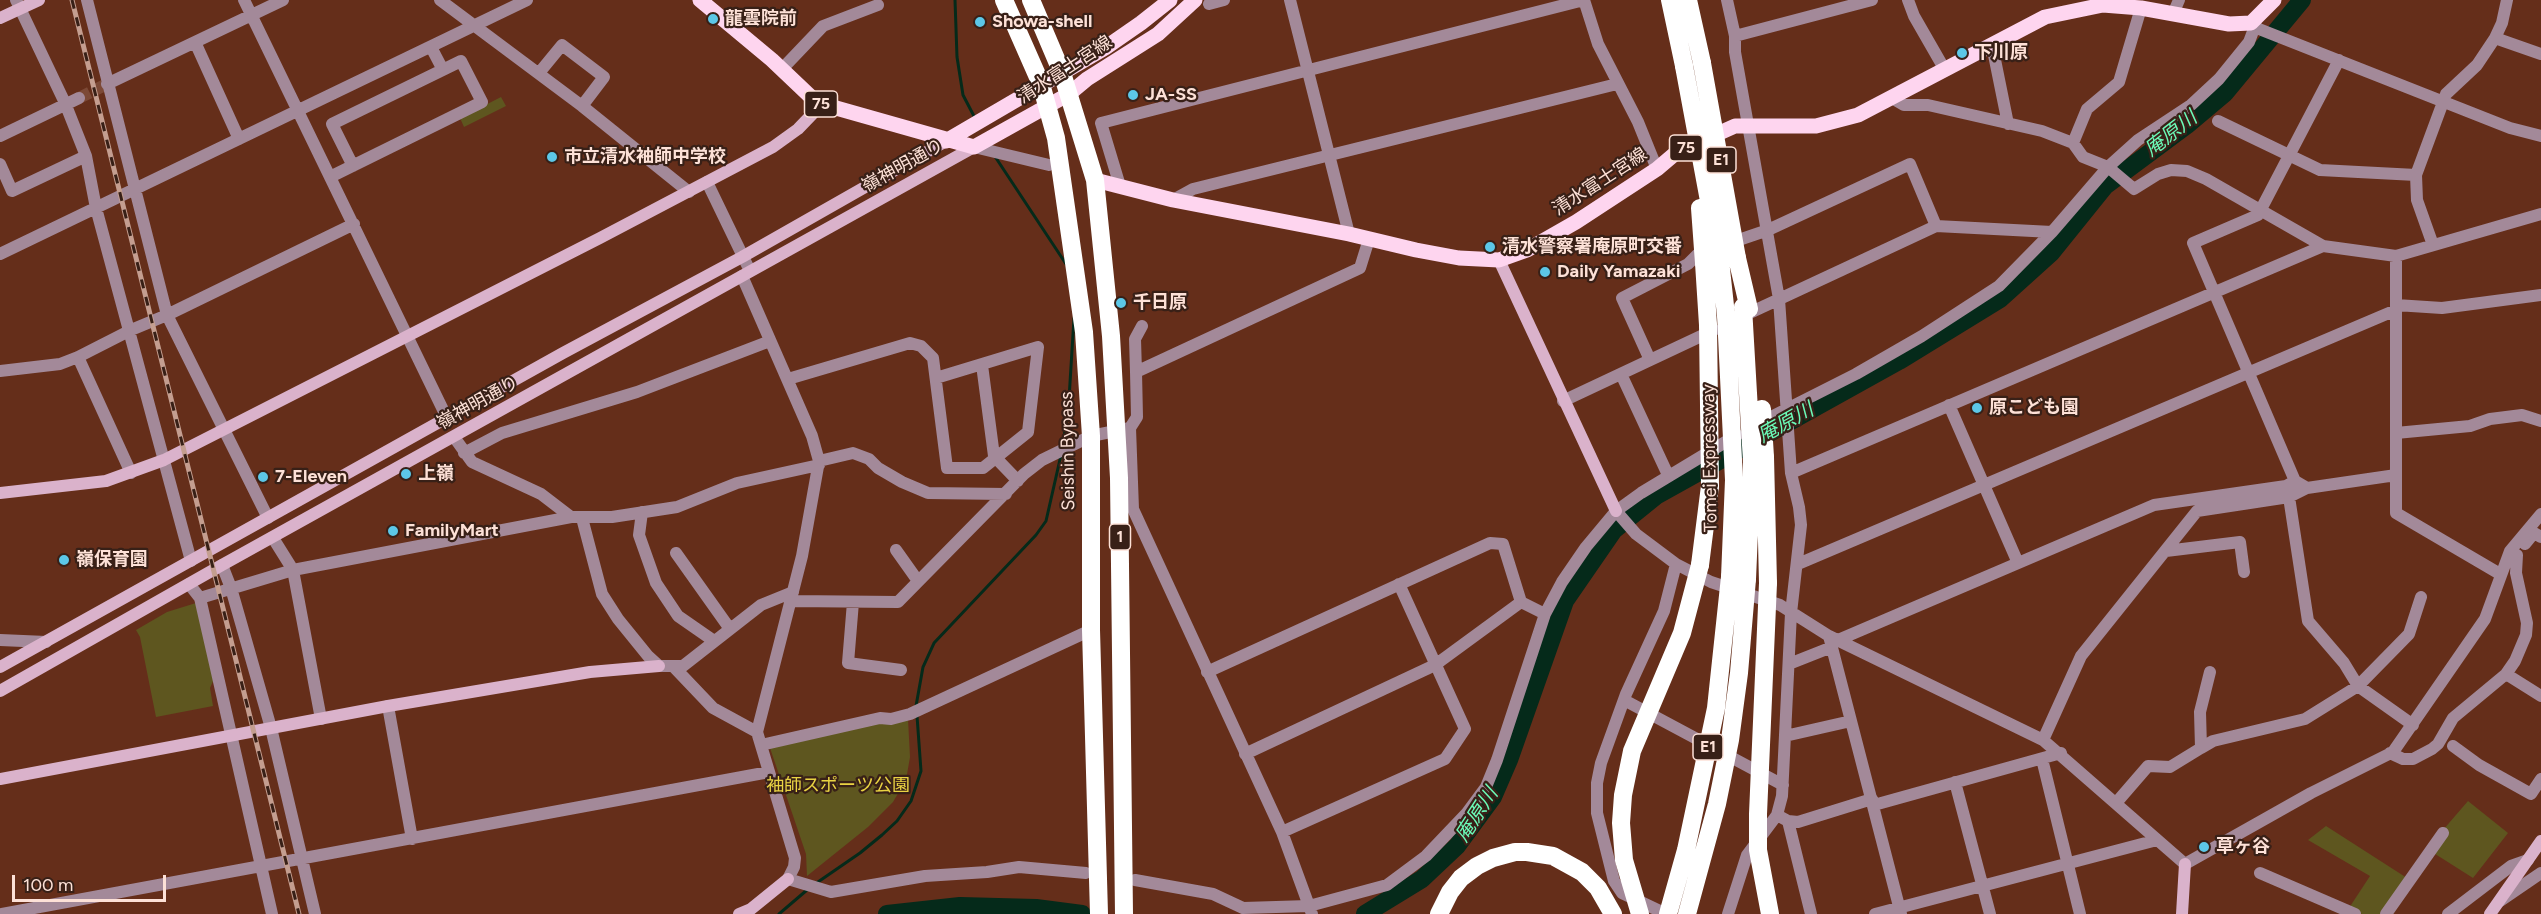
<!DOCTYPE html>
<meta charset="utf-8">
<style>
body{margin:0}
#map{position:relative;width:2541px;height:914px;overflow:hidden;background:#652e1a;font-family:Figtree,sans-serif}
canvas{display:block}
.scale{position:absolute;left:12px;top:875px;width:154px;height:27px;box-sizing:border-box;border:3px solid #fde1d7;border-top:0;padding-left:8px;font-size:18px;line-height:21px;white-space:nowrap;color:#fde1d7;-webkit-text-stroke:4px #382017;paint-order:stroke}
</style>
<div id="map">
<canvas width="2541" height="914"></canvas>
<div class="scale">100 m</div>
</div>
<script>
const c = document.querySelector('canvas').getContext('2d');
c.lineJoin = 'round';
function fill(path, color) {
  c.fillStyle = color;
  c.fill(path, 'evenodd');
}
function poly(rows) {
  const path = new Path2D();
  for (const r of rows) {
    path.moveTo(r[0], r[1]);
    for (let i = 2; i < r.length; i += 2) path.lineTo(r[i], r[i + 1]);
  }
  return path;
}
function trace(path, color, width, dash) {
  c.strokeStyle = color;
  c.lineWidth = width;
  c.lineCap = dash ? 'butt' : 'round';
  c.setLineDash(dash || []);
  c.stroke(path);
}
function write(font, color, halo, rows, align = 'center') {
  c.font = font + ' Figtree,"Noto Sans JP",sans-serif';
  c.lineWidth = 4.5;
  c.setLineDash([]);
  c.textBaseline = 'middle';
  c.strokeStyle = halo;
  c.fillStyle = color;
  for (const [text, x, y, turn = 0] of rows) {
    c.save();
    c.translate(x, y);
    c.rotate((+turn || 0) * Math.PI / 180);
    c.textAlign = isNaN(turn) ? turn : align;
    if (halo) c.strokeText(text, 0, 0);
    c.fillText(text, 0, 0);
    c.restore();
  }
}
fill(poly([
 [501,97,506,106,464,127,460,118],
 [196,603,214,679,210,688,213,706,156,717,140,637,136,630,167,612],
 [908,719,910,757,906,780,893,802,868,827,807,876,806,854,770,748,880,723],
 [2468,801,2508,833,2473,878,2432,852,2443,830],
 [2326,826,2407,878,2380,914,2362,914,2349,908,2370,876,2308,840]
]), '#5e561f');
trace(poly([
 [955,0,957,57,963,95,976,120],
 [994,155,1066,264],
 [1063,446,1069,399,1074,318],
 [916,706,923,667,934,643,1036,535,1046,521,1061,455],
 [815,884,860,853,882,835,897,821,911,801,921,771,917,716],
 [779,914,807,890]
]), '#052a1a', 3);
trace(poly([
 [887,914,960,906,1036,908,1082,914],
 [1365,914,1422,879,1457,846,1493,797,1509,760,1565,601,1614,530,1656,496,1899,361,2000,299,2051,253,2105,186,2187,125,2225,93,2302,0]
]), '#052a1a', 18);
trace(poly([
 [79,98,107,84]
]), '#7c4936', 12, [12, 6]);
trace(poly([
 [16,0,65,103,86,156,96,208,191,561],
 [87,0,167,315,268,518],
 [244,0,447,418],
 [440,0,582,106,689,192],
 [1290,0,1349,234],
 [1584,0,1598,44,1638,122,1657,169],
 [1727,0,1735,36,1735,52,1779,299,1791,473,1799,507,1801,525,1791,613,1782,796,1777,815,1747,855,1728,914],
 [1908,0,1914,16,1945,70],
 [1209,4,1224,0],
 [2173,14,2179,0],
 [2251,23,2259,29,2510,128,2541,136],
 [1735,36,1872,0],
 [2495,38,2541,54],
 [195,42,239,139],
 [1992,45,2008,124],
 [431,47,443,70],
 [782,69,823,26,878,5],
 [539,73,562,45,604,77,582,106],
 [107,84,283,0],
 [1892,98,1904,105,1928,105,2042,131,2073,143,2083,157,2108,167,2134,189,2158,174,2171,170,2187,171,2206,179,2323,246,2396,256,2541,214],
 [2218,121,2320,170,2416,175],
 [0,136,79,98],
 [2073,143,2087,109,2119,82,2141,8],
 [974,147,1049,165],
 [0,164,12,191,86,156],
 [330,177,482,102,461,61,332,124,353,166],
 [707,182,750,271],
 [1120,186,1101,123,1584,0],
 [1173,200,1193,189,1617,84],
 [1727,244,1768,230,1910,164,1936,226],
 [2433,245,2417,200,2416,175,2446,94,2477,65,2495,38,2502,23,2507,0],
 [0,254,527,0],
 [2396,256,2396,513,2500,574],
 [742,276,812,436,819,461,802,556,757,732,795,858,794,867,788,879,831,892,925,876,987,872,1019,867,1086,873],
 [2396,305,2442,308,2541,295],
 [1743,316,1936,226,2052,232],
 [78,357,131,473],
 [1650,360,1622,298,1688,264,1699,253,1707,250],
 [982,365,994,456,1018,481],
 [0,371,60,364,78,357,131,330,167,315,354,224],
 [1136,372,1135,339,1142,326],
 [1621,374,1668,475],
 [788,379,910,343,921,346,933,358,947,468,983,468,1028,432,1038,347,936,378],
 [1563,401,1714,330],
 [1949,405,2018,563],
 [1757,424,1856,374,1922,336,1999,286,2052,232,2108,167,2138,140,2191,105,2219,79,2249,42,2255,26],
 [1130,428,1133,509,1282,832,1312,914],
 [2396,433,2470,426,2490,419,2522,415,2541,421],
 [454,437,472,462,541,494,571,517,612,517,677,507,737,483,819,465],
 [464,453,502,433,637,392,770,341],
 [819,461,853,453,869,459,878,468,902,482,928,493,1006,494],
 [1791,473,2323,246],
 [2307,488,2295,481,2193,243,2258,215,2339,60],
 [2289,497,2308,621,2344,663,2358,686,2413,725],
 [1616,511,1636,534,1676,564,1711,582,1780,605,1829,636,2043,740,2185,864,2311,793,2393,752,2485,619,2510,551,2541,514],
 [642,512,639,535,656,583,678,616,714,641],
 [582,518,602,594,618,619,648,656,659,666,683,666,761,605,793,592],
 [273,538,293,570,321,719],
 [2525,544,2534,533,2541,537],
 [896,550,918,581],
 [2166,551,2240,542,2244,572],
 [676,553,730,629],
 [1798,564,2396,310],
 [222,565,231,588,271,728,315,914],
 [189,584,200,598,272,914],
 [200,598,293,570,571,517],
 [791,601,898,602,1024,474,1042,460,1091,436,1130,428,1137,417,1136,372,1360,268,1369,239],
 [853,602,848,663,901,670],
 [1829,636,1901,914],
 [0,640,46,642],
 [1838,640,2154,505,2286,486,2295,481],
 [1789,664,1832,647],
 [673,666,713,708,757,732],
 [1207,672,1490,543,1503,544,1521,602,1545,614],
 [2506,674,2541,696],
 [1624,700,1783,785],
 [388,706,412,839],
 [1785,736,1851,721],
 [2043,740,2081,656,2197,511,2289,497,2307,488,2396,475],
 [761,745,880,718,891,719,910,714,1091,630],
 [2453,746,2479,765,2531,794,2541,779],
 [2201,748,2213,741,2305,719,2358,686,2409,634,2421,597],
 [2390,753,2403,759,2413,759,2432,749,2438,744,2453,718,2506,674,2515,661,2526,635,2527,623,2516,573,2517,555],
 [1245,754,1435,665,1521,602],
 [2042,759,2080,914],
 [1955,782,1990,914],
 [2116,803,2148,766,2170,767,2201,748,2200,712,2210,672],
 [1874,805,2061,753],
 [1777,815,1788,821,1798,822,1872,799],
 [1788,821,1811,914],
 [1282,832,1445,759,1465,729,1399,584],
 [2260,873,2355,914],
 [1135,880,1213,894,1243,908,1309,906,1387,885,1426,856,1466,814,1486,787,1497,760,1545,614,1562,582,1586,547,1616,511,1641,493,1737,435],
 [2500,901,2541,873],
 [2,914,769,772],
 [1666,914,1622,893,1614,881,1597,813,1597,783,1601,763,1626,694,1664,611,1676,564],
 [1875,914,2157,840],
 [2386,914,2443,833],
 [2448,914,2511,866,2528,860]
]), '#a38999', 12);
trace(poly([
 [0,18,39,0],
 [1499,260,1616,511],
 [0,493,106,481,164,460,600,238,773,147,798,129,822,104],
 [0,667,563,353,742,257,946,141],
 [0,691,222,565,974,147],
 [0,779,388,706,590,672,659,666],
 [739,914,751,909,788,879],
 [2182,914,2185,864],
 [2490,914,2541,841]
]), '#dab2cb', 12);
trace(poly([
 [700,0,772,60,812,98,822,104,974,147,1069,94,1087,79,1158,34,1195,0],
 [946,141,1105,48,1141,23,1170,0],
 [1095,180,1173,200,1349,234,1416,250,1459,258,1499,260,1527,250,1576,222,1657,169,1677,152,1735,126,1816,126,1858,115,2045,17,2103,5,2141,8,2229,24,2251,23,2274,0]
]), '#fed5ef', 15);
trace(poly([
 [1004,0,1041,84,1056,138,1084,332,1091,436,1091,630,1099,914],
 [1031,0,1062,73,1095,180,1111,336,1119,478,1124,914],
 [1670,0,1684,66],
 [1688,0,1702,63],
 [1737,258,1749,309],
 [1720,260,1726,315],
 [1704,263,1708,325],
 [1765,457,1768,583],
 [1700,565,1710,486],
 [1730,577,1734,480],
 [1747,579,1752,462],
 [1439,914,1450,892,1461,878,1477,866,1493,858,1515,852,1527,852,1553,856,1582,872,1598,888,1613,914]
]), '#fff', 18);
const rail = poly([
 [72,0,299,914]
]);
trace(rail, '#c49e90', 5);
trace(rail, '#382017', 3, [9]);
trace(poly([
 [1702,63,1737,258],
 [1684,66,1720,260],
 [1700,208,1704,263],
 [1743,307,1752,462],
 [1726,315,1734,480],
 [1708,325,1710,486],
 [1762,409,1765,457],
 [1768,583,1758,814,1758,850,1770,914],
 [1640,914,1624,860,1621,823,1623,795,1632,751,1682,633,1700,565],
 [1668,914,1686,850,1716,708,1730,577],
 [1687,914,1717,804,1730,740,1739,673,1747,579]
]), '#fff', 18);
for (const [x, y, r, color] of [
 [713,19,6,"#5cc7e7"],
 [980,22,6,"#5cc7e7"],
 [1962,53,6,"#5cc7e7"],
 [1133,95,6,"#5cc7e7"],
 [552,157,6,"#5cc7e7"],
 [1490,247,6,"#5cc7e7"],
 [1545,272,6,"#5cc7e7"],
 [1121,303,6,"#5cc7e7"],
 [1977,408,6,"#5cc7e7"],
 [406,474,6,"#5cc7e7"],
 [263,477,6,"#5cc7e7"],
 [393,531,6,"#5cc7e7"],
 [64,560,6,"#5cc7e7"],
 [2204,847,6,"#5cc7e7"]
]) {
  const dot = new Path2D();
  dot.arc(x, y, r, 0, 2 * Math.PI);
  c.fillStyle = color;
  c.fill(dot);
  trace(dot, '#382017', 2);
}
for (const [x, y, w] of [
 [821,104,33],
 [1686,148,33],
 [1721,160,30],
 [1120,537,21],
 [1708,747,30]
]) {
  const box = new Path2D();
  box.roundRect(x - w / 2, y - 13, w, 26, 4.5);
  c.fillStyle = '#382017';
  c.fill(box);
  trace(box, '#fde1d7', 1.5);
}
write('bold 16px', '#fde1d7', null, [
 ["75",821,104],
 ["75",1686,148],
 ["E1",1721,160],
 ["1",1120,537],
 ["E1",1708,747]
]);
write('bold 18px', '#fde1d7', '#382017', [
 ["龍雲院前",725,19],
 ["Showa-shell",992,22],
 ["下川原",1974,53],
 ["JA-SS",1145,95],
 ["市立清水袖師中学校",564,157],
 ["清水警察署庵原町交番",1502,247],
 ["Daily Yamazaki",1557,272],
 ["千日原",1133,303],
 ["原こども園",1989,408],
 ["上嶺",418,474],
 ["7-Eleven",275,477],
 ["FamilyMart",405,531],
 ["嶺保育園",76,560],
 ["草ヶ谷",2216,847]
], 'left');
write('18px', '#fde1d7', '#382017', [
 ["清水富士宮線",1065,70,-33],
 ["嶺神明通り",903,166,-29],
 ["清水富士宮線",1600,182,-33],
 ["嶺神明通り",478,403,-29],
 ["Seishin Bypass",1068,451,-91],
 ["Tomei Expressway",1710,458,-91]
]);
write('18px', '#e9d343', '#382017', [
 ["袖師スポーツ公園",838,786]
]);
write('italic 20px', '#6bfbb8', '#382017', [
 ["庵原川",2171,134,-38],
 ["庵原川",1786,423,-29],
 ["庵原川",1477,815,-57]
]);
</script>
